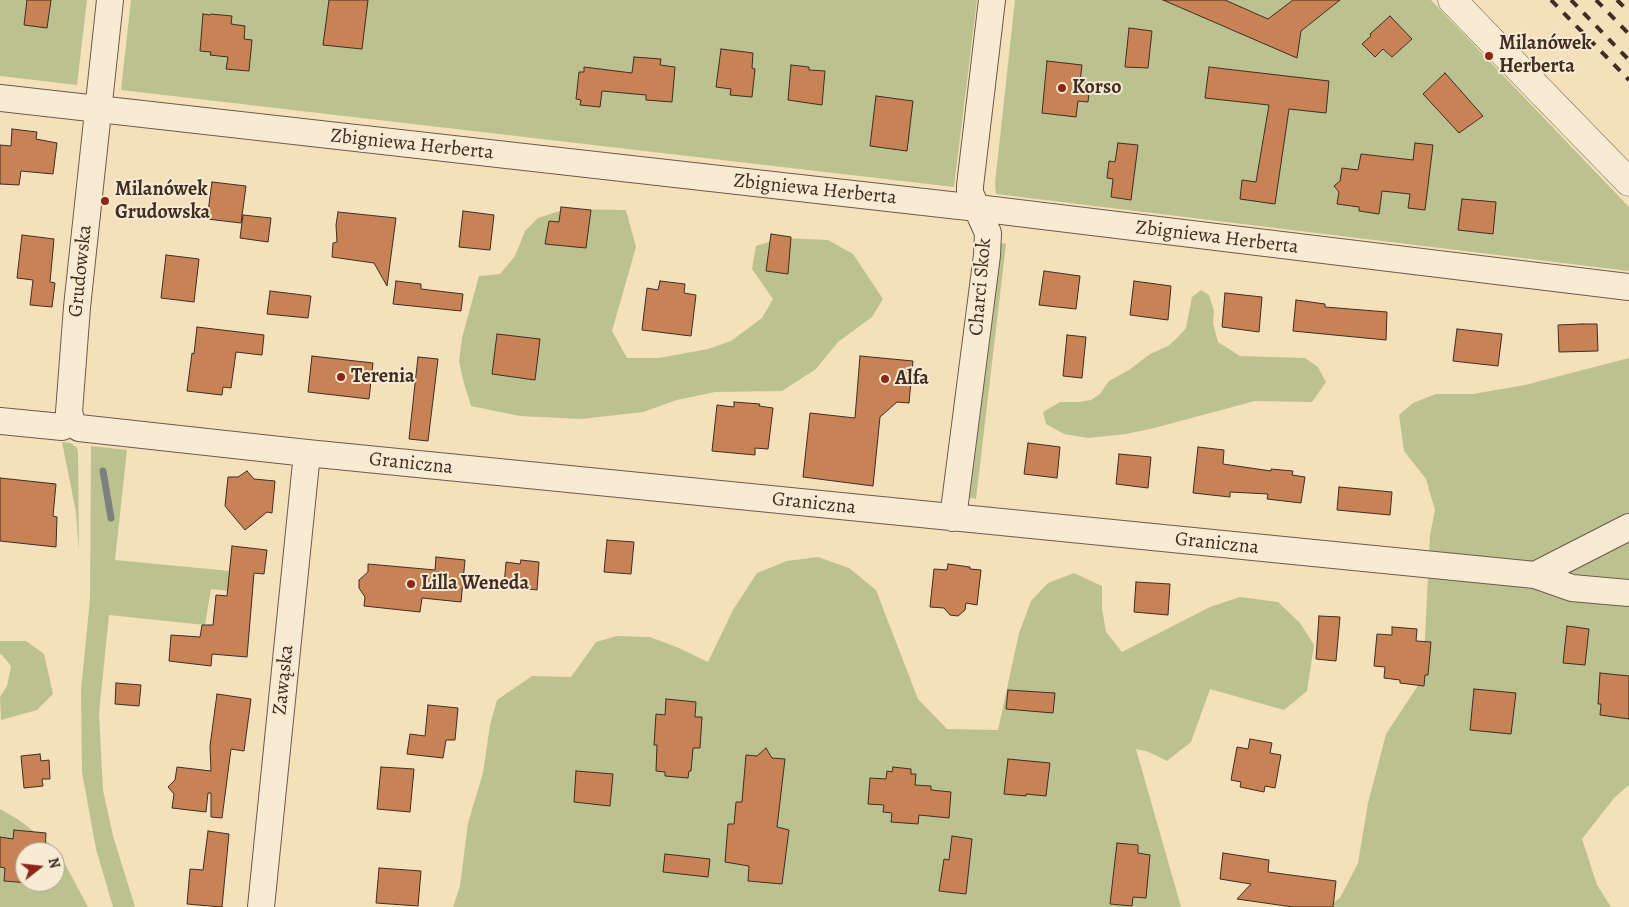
<!DOCTYPE html>
<meta charset="utf-8">
<style>
body{margin:0}
#map{position:relative;width:1629px;height:907px;overflow:hidden;background:#f4e0bb;font-family:Alegreya,serif}
canvas{display:block}
.north{position:absolute;left:15px;top:842px;width:50px;height:50px;box-sizing:border-box;background:#f8ebd3;border:1px solid #af9f8c;border-radius:50%;rotate:74deg;font-size:14px;font-weight:700;line-height:20px;text-align:center;color:#412d22}
.north::after{content:'';display:block;margin:auto;width:18px;height:22px;background:#8f2418;clip-path:polygon(50% 0,100% 100%,50% 72%,0 100%)}
</style>
<div id="map">
<canvas width="1629" height="907"></canvas>
<div class="north">N</div>
</div>
<script>
const c = document.querySelector('canvas').getContext('2d');
c.lineJoin = 'round';
function fill(path, color) {
  c.fillStyle = color;
  c.fill(path, 'evenodd');
}
function poly(rows) {
  const path = new Path2D();
  for (const r of rows) {
    path.moveTo(r[0], r[1]);
    for (let i = 2; i < r.length; i += 2) path.lineTo(r[i], r[i + 1]);
  }
  return path;
}
function trace(path, color, width, dash) {
  c.strokeStyle = color;
  c.lineWidth = width;
  c.lineCap = dash ? 'butt' : 'round';
  c.setLineDash(dash || []);
  c.stroke(path);
}
function write(font, color, halo, rows, align = 'center') {
  c.font = font + ' Alegreya,serif';
  c.lineWidth = 4;
  c.setLineDash([]);
  c.textBaseline = 'middle';
  c.strokeStyle = halo;
  c.fillStyle = color;
  for (const [text, x, y, turn = 0] of rows) {
    c.save();
    c.translate(x, y);
    c.rotate((+turn || 0) * Math.PI / 180);
    c.textAlign = isNaN(turn) ? turn : align;
    if (halo) c.strokeText(text, 0, 0);
    c.fillText(text, 0, 0);
    c.restore();
  }
}
fill(poly([
 [0,0,87,0,77,85,0,76],
 [131,0,977,0,954,187,121,90],
 [1015,0,1431,0,1629,207,1629,271,996,194,995,183],
 [566,209,626,210,636,247,612,331,627,358,659,358,708,349,731,341,762,318,773,299,752,269,756,246,782,238,828,240,853,254,883,299,872,317,838,342,816,369,782,391,715,392,677,400,643,412,581,419,520,416,471,406,463,380,459,361,462,338,479,276,500,274,515,256,525,231,538,218],
 [994,241,1006,244,976,499,967,497],
 [1201,290,1209,295,1214,311,1213,323,1218,342,1240,356,1305,358,1318,367,1326,382,1312,402,1255,401,1154,428,1126,434,1088,438,1064,434,1046,424,1043,412,1060,402,1079,402,1091,400,1100,394,1109,381,1129,370,1150,354,1168,346,1177,338,1186,328,1192,297],
 [1629,358,1629,785,1614,798,1582,839,1597,885,1611,907,1326,907,1340,898,1358,863,1368,803,1386,734,1423,678,1430,535,1435,510,1426,479,1404,451,1399,415,1413,403,1436,394,1473,394,1525,385],
 [62,442,71,443,77,448,78,452,79,552,76,512],
 [91,446,127,450,115,560,230,571,228,591,211,589,205,625,109,615,99,713,103,790,113,836,135,907,113,907,96,849,82,772,81,690,90,599],
 [818,557,849,568,876,590,918,699,947,729,998,730,1019,633,1031,601,1048,583,1074,573,1102,586,1102,609,1106,632,1122,652,1210,607,1240,597,1278,602,1300,623,1314,645,1307,691,1284,710,1210,689,1191,742,1167,761,1149,752,1136,749,1181,907,453,907,460,886,468,823,483,773,490,725,497,700,532,676,571,677,596,642,617,636,650,637,679,648,708,662,733,610,757,573,787,561],
 [0,641,26,641,44,654,53,694,37,710,1,720,0,697,7,686,11,666,2,655,0,654],
 [0,809,19,820,50,844,65,864,88,907,0,907],
 [25,852,55,852,55,882,25,882]
]), '#bcc28f');
trace(poly([
 [103,471,111,518]
]), '#7b827e', 7);
const building = poly([
 [27,0,51,0,47,28,24,25,27,0],
 [329,0,368,0,362,49,323,45,329,0],
 [1163,0,1225,0,1268,19,1293,0,1340,0,1301,31,1297,58,1163,0],
 [203,14,210,15,211,14,232,16,231,24,245,26,244,39,252,40,249,71,226,69,228,57,210,55,211,52,200,51,203,14],
 [1390,16,1412,39,1392,57,1383,49,1375,57,1362,44,1371,36,1370,34,1390,16],
 [1129,28,1152,31,1148,68,1125,67,1129,28],
 [721,49,753,53,752,68,755,69,752,97,730,95,731,89,716,87,721,49],
 [634,57,661,59,660,65,675,67,672,102,646,100,646,95,602,91,600,107,580,105,581,100,576,99,579,72,584,72,584,67,632,73,634,57],
 [1047,61,1082,65,1080,82,1090,83,1088,102,1078,101,1076,117,1042,113,1047,61],
 [791,65,809,67,809,70,825,71,822,105,788,100,791,65],
 [1209,67,1329,81,1326,113,1289,109,1275,204,1240,199,1242,180,1256,182,1269,105,1205,98,1209,67],
 [1445,73,1483,116,1459,133,1423,94,1445,73],
 [876,96,913,101,907,151,870,146,876,96],
 [12,129,37,132,36,139,57,143,53,174,21,171,19,185,0,184,0,145,11,146,12,129],
 [1118,143,1138,145,1131,200,1111,197,1113,179,1107,178,1109,161,1115,162,1118,143],
 [1415,143,1433,145,1425,210,1408,208,1410,194,1382,191,1379,214,1359,211,1359,207,1337,204,1339,192,1334,186,1340,181,1342,168,1358,170,1361,154,1413,160,1415,143],
 [212,182,246,186,241,223,207,219,212,182],
 [1462,199,1496,202,1493,234,1458,230,1462,199],
 [561,207,591,210,586,248,545,244,549,221,559,222,561,207],
 [463,211,494,215,490,250,459,247,463,211],
 [338,212,396,218,387,286,374,263,332,257,333,243,337,242,336,225,338,212],
 [243,215,271,218,268,242,240,238,243,215],
 [771,234,791,237,788,274,766,271,771,234],
 [22,235,54,239,50,282,55,283,52,307,30,305,33,280,17,278,22,235],
 [166,255,199,259,194,302,161,298,166,255],
 [1044,271,1080,276,1076,309,1039,305,1044,271],
 [396,281,421,284,421,289,463,294,461,311,393,304,396,281],
 [660,281,685,284,684,293,696,295,691,336,642,330,647,288,658,290,660,281],
 [1134,281,1171,286,1168,320,1130,315,1134,281],
 [270,291,311,296,308,318,267,314,270,291],
 [1225,293,1262,297,1259,332,1222,327,1225,293],
 [1296,300,1325,304,1325,307,1387,312,1386,340,1293,331,1296,300],
 [1582,324,1597,324,1598,351,1559,352,1558,325,1582,324],
 [197,327,264,335,262,355,236,352,231,388,223,387,222,395,187,391,192,353,194,354,197,327],
 [1457,329,1502,334,1498,366,1453,361,1457,329],
 [497,334,540,339,535,380,492,374,497,334],
 [1067,335,1086,337,1082,378,1063,376,1067,335],
 [312,356,373,363,369,399,308,392,312,356],
 [860,356,913,361,909,403,897,402,880,417,873,486,803,477,810,413,855,418,860,356],
 [418,357,438,359,428,441,409,439,418,357],
 [734,402,760,404,759,406,773,408,768,449,755,448,755,455,712,451,717,405,734,407,734,402],
 [1028,443,1060,447,1057,478,1024,474,1028,443],
 [1198,447,1224,450,1223,464,1271,471,1271,469,1293,471,1292,475,1305,477,1301,503,1267,499,1268,494,1230,492,1230,497,1193,493,1198,447],
 [1119,454,1151,457,1148,488,1116,484,1119,454],
 [247,471,254,479,275,481,272,513,267,512,245,530,225,506,228,477,238,477,247,471],
 [0,478,56,484,53,516,57,517,56,547,0,541,0,478],
 [1339,487,1392,492,1390,515,1337,510,1339,487],
 [607,540,634,542,631,574,604,572,607,540],
 [232,546,267,550,264,574,254,573,247,657,212,654,211,666,169,661,171,635,200,637,202,625,213,625,216,595,227,596,232,546],
 [436,557,465,560,461,602,422,598,420,612,364,606,365,597,359,588,359,580,368,572,368,564,435,570,436,557],
 [521,560,539,562,537,590,504,586,506,562,520,564,521,560],
 [948,564,970,567,970,569,981,570,977,605,966,603,965,610,958,616,950,615,944,608,930,607,934,569,947,570,948,564],
 [1136,582,1170,584,1168,615,1134,612,1136,582],
 [1319,616,1340,617,1336,661,1316,659,1319,616],
 [1567,626,1589,629,1585,665,1563,663,1567,626],
 [1392,627,1417,629,1416,641,1431,642,1428,675,1425,675,1424,686,1400,683,1400,680,1384,678,1385,667,1374,666,1377,634,1392,635,1392,627],
 [1600,673,1629,676,1629,719,1600,715,1601,704,1598,704,1600,673],
 [116,683,141,685,139,706,115,704,116,683],
 [1474,689,1516,693,1511,734,1470,730,1474,689],
 [1008,690,1055,693,1053,713,1006,709,1008,690],
 [217,694,251,699,244,751,231,749,222,818,211,817,211,793,208,793,206,812,172,808,174,794,168,787,175,780,177,767,211,771,210,746,217,694],
 [666,699,696,702,695,717,702,717,700,748,693,748,691,771,689,771,688,778,665,776,665,772,656,771,657,745,654,745,656,714,665,715,666,699],
 [428,705,458,708,455,740,446,740,443,758,407,754,410,734,425,736,428,705],
 [1250,739,1272,743,1270,753,1281,755,1275,788,1265,786,1264,792,1240,787,1241,782,1231,780,1237,747,1248,749,1250,739],
 [766,748,772,758,785,759,777,827,789,830,782,884,748,881,749,866,725,862,728,824,734,824,736,802,742,802,746,755,757,756,766,748],
 [40,754,41,761,49,760,50,779,42,779,43,786,24,788,21,756,40,754],
 [1008,759,1050,763,1046,796,1026,794,1026,796,1004,794,1008,759],
 [381,767,414,769,410,812,377,809,381,767],
 [893,767,911,769,911,774,916,774,915,785,931,786,931,790,951,792,949,818,919,815,918,824,891,822,892,813,883,812,884,805,868,804,870,778,886,779,887,771,892,772,893,767],
 [576,771,613,774,610,806,574,802,576,771],
 [14,830,46,833,45,852,25,852,25,882,29,882,29,883,4,881,5,868,0,867,0,837,13,839,14,830],
 [208,831,229,834,222,907,187,904,190,869,203,870,208,831],
 [952,836,972,839,966,894,939,891,944,859,949,860,952,836],
 [1117,843,1138,845,1138,853,1150,855,1146,898,1133,897,1132,906,1110,904,1117,843],
 [1223,853,1269,860,1268,872,1336,881,1333,907,1293,907,1237,899,1251,884,1220,879,1223,853],
 [665,854,710,859,708,877,663,872,665,854],
 [379,868,421,871,418,906,376,903,379,868]
]);
fill(building, '#c78256');
trace(building, '#412d22', 1);
const minor = poly([
 [110,0,77,307,69,412,72,423,79,428,307,453,1535,575,1572,588,1629,593],
 [0,98,977,208,1629,287],
 [0,421,62,427,72,423],
 [953,518,987,255,988,233,970,193,970,186,992,0],
 [1535,575,1629,527],
 [261,907,307,453]
]);
const tertiary = poly([
 [1452,0,1629,182]
]);
trace(minor, '#6e5a48', 28);
trace(tertiary, '#6e5a48', 29);
trace(minor, '#f8ebd3', 26);
trace(tertiary, '#f8ebd3', 28);
trace(poly([
 [1551,0,1629,80],
 [1571,0,1629,60],
 [1596,0,1629,34],
 [1617,0,1629,12]
]), '#412d22', 4, [9, 9]);
for (const [x, y, r, color] of [
 [1489,56,5,"#8f2418"],
 [1062,88,5,"#8f2418"],
 [105,201,5,"#8f2418"],
 [341,377,5,"#8f2418"],
 [885,379,5,"#8f2418"],
 [411,584,5,"#8f2418"]
]) {
  const dot = new Path2D();
  dot.arc(x, y, r, 0, 2 * Math.PI);
  c.fillStyle = color;
  c.fill(dot);
  trace(dot, '#f8ebd3', 2);
}
write('bold 20px', '#412d22', '#f8ebd3', [
 ["Milanówek",1499,44],
 ["Herberta",1499,67],
 ["Korso",1072,88],
 ["Milanówek",115,190],
 ["Grudowska",115,213],
 ["Terenia",351,377],
 ["Alfa",895,379],
 ["Lilla Weneda",421,584]
], 'left');
write('20px', '#412d22', '#f8ebd3', [
 ["Zbigniewa Herberta",412,145,6],
 ["Zbigniewa Herberta",815,190,6],
 ["Zbigniewa Herberta",1217,238,7],
 ["Grudowska",81,271,-84],
 ["Charci Skok",981,287,-85],
 ["Graniczna",411,464,6],
 ["Graniczna",814,504,6],
 ["Graniczna",1217,544,6],
 ["Zawąska",284,680,-84]
]);
</script>
